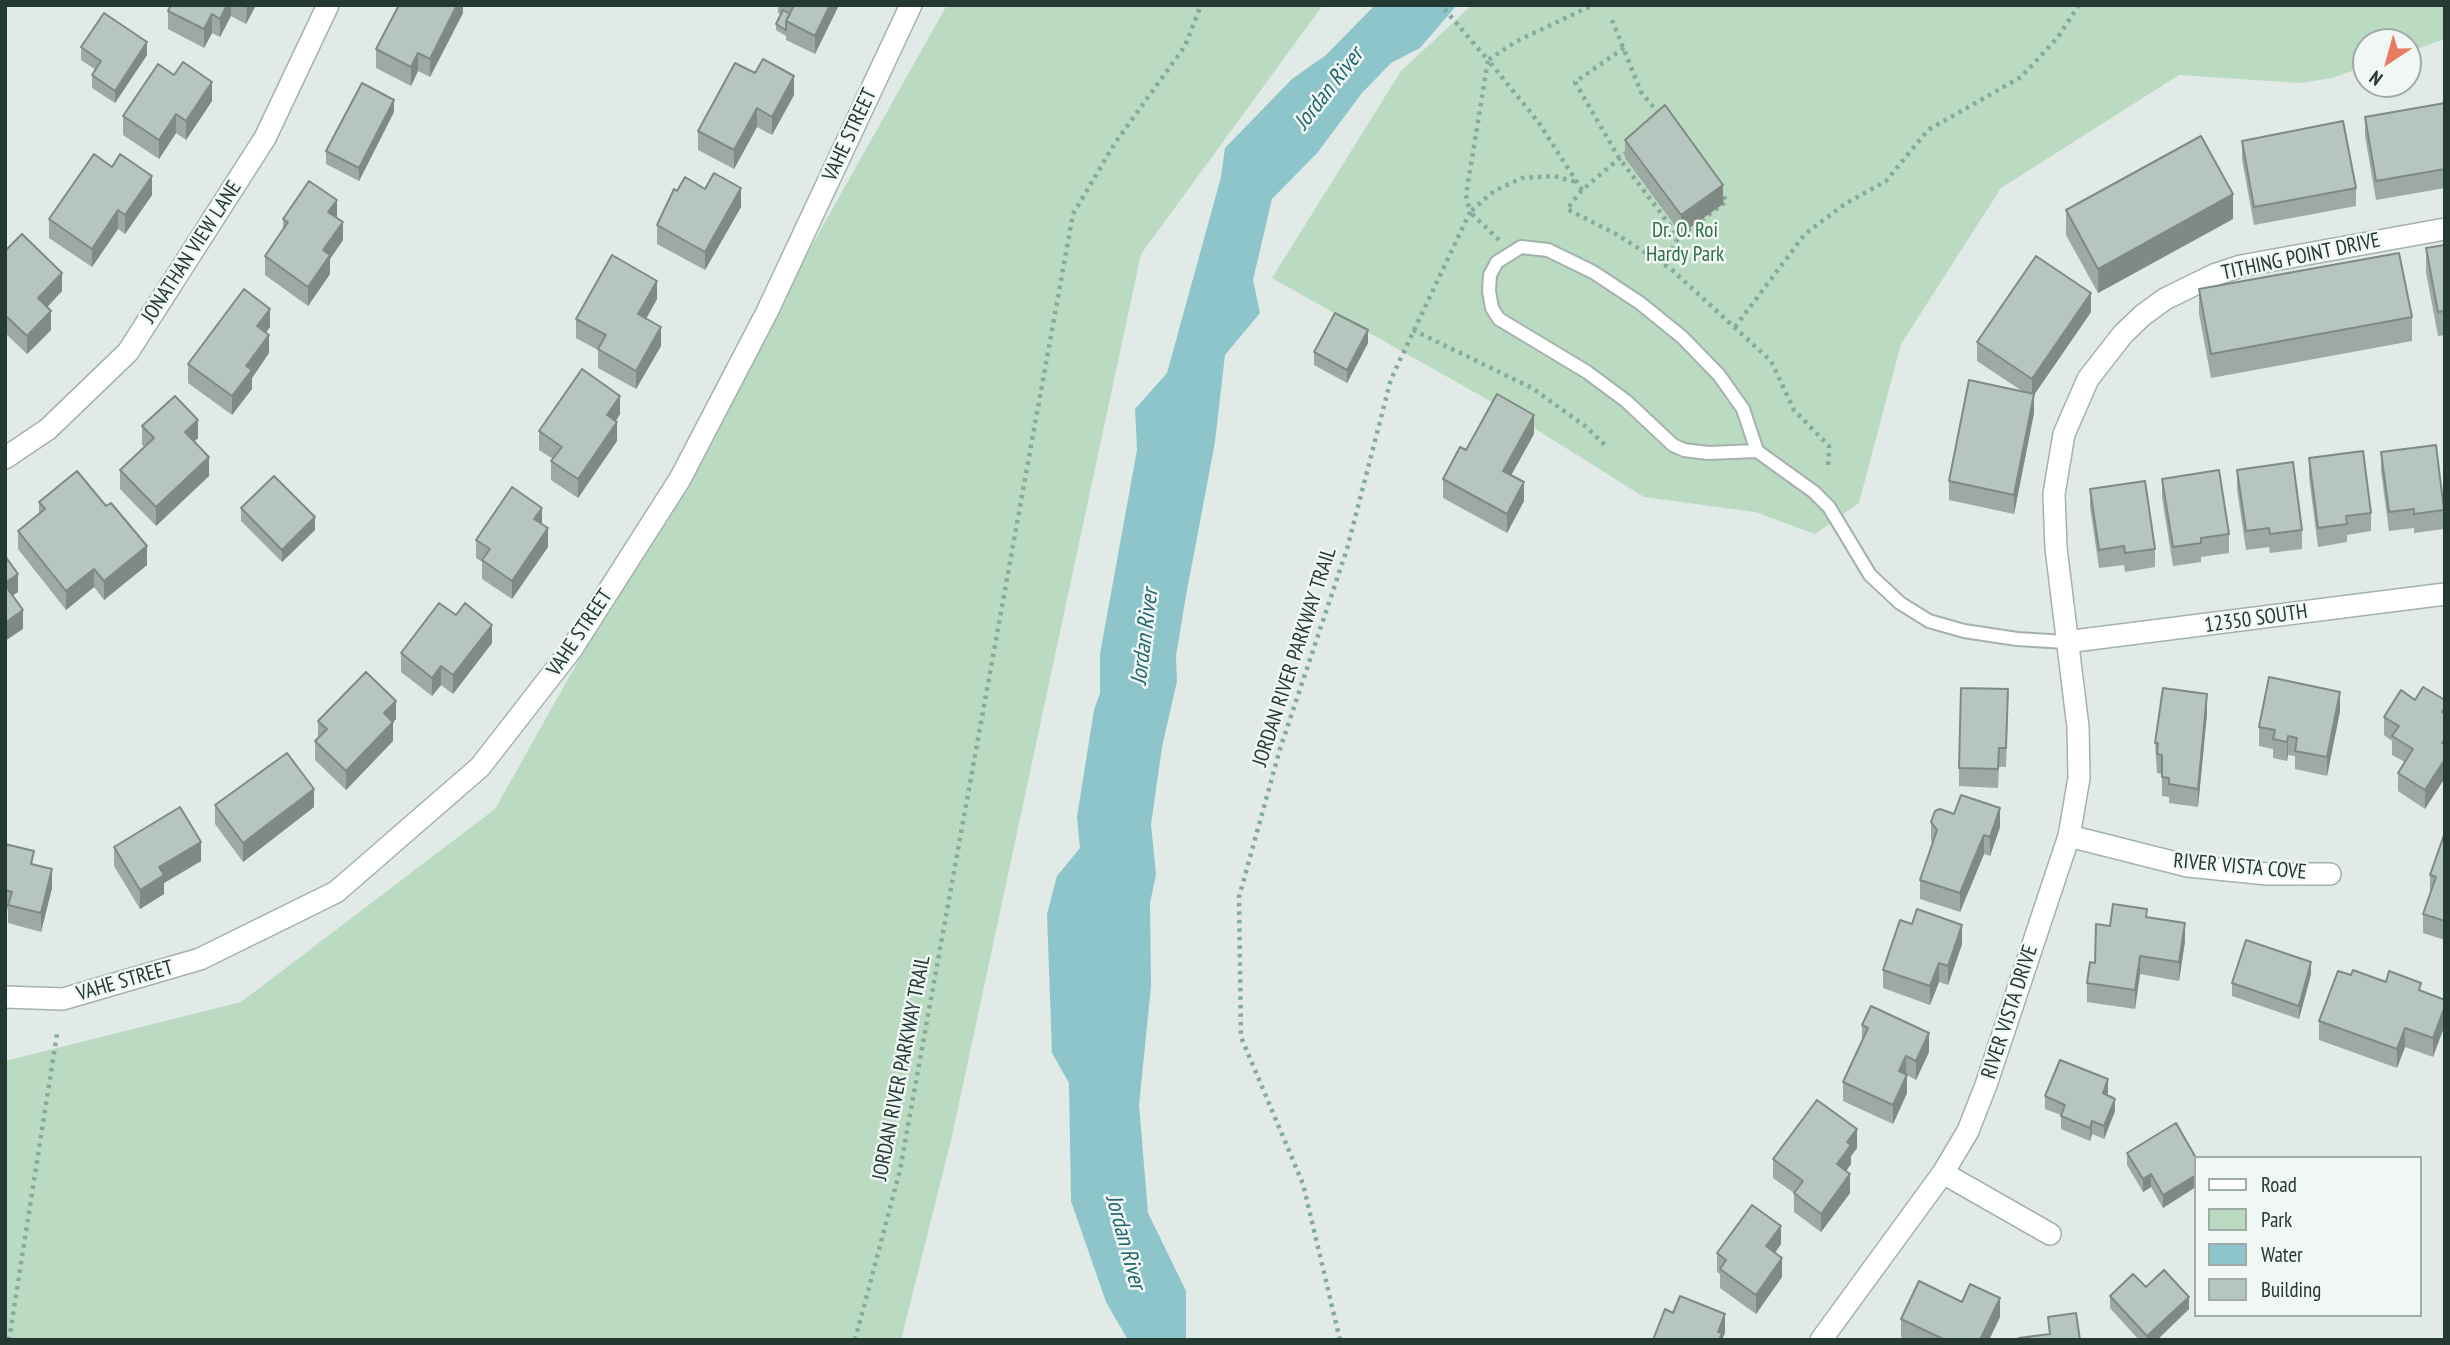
<!DOCTYPE html>
<style>
body{margin:0}
#map{position:relative;width:2450px;height:1345px;overflow:hidden;background:#e1eae6;font-family:"PT Sans Narrow",sans-serif}
canvas{display:block}
.frame{position:absolute;inset:0;border:7px solid #233932;pointer-events:none}
.legend{position:absolute;left:2194px;top:1156px;width:228px;height:161px;box-sizing:border-box;background:#f1f7f4;border:2px solid #9faba6;margin:0;padding:9px 12px;list-style:none;font-size:21px;color:#233932}
.legend li{display:flex;align-items:center;gap:14px;height:35px}
.legend b{width:35px;border:2px solid #9faba6}
.north{position:absolute;left:2352px;top:28px;width:70px;height:70px;box-sizing:border-box;background:#f1f7f4;border:2px solid #9faba6;border-radius:50%;rotate:216deg;font-size:19px;font-weight:700;line-height:28px;text-align:center;color:#233932}
.north::after{content:'';display:block;margin:auto;width:24px;height:32px;background:#e77c63;clip-path:polygon(50% 0,100% 100%,50% 72%,0 100%)}
</style>
<div id="map">
<canvas width="2450" height="1345"></canvas>
<div class="frame"></div>
<ul class="legend">
<li><b style="height:9px;background:#fff"></b>Road</li>
<li><b style="height:19px;background:#bbdac2"></b>Park</li>
<li><b style="height:19px;background:#8dc5cb"></b>Water</li>
<li><b style="height:19px;background:#b6c5be"></b>Building</li>
</ul>
<div class="north">N</div>
</div>
<script>
const c = document.querySelector('canvas').getContext('2d');
c.lineJoin = 'round';
function fill(path, color) {
  c.fillStyle = color;
  c.fill(path, 'evenodd');
}
function poly(rows) {
  const path = new Path2D();
  for (const r of rows) {
    path.moveTo(r[0], r[1]);
    for (let i = 2; i < r.length; i += 2) path.lineTo(r[i], r[i + 1]);
  }
  return path;
}
function trace(path, color, width, dash) {
  c.strokeStyle = color;
  c.lineWidth = width;
  c.lineCap = dash ? 'butt' : 'round';
  c.setLineDash(dash || []);
  c.stroke(path);
}
function write(font, color, halo, rows, align = 'center') {
  c.font = font + ' "PT Sans Narrow",sans-serif';
  c.lineWidth = 5;
  c.setLineDash([]);
  c.textBaseline = 'middle';
  c.strokeStyle = halo;
  c.fillStyle = color;
  for (const [text, x, y, turn = 0] of rows) {
    c.save();
    c.translate(x, y);
    c.rotate((+turn || 0) * Math.PI / 180);
    c.textAlign = isNaN(turn) ? turn : align;
    if (halo) c.strokeText(text, 0, 0);
    c.fillText(text, 0, 0);
    c.restore();
  }
}
fill(poly([
 [947,5,1323,5,1141,254,952,1136,901,1340,5,1340,5,1061,241,1002,495,809],
 [1472,5,2445,5,2445,39,2408,52,2408,42,2366,42,2366,66,2332,78,2301,83,2179,75,2001,188,1901,344,1859,503,1815,534,1755,512,1644,497,1499,406,1272,278,1401,71]
]), '#bbdac2');
fill(poly([
 [1375,5,1457,5,1420,48,1391,63,1362,93,1318,152,1272,199,1253,280,1260,313,1225,355,1215,442,1185,601,1176,656,1177,681,1162,747,1151,825,1156,874,1150,903,1151,986,1139,1105,1148,1213,1186,1291,1186,1340,1128,1340,1106,1302,1071,1201,1069,1083,1052,1053,1047,914,1057,876,1080,848,1077,817,1094,710,1100,693,1100,654,1137,450,1135,409,1167,373,1221,177,1225,148,1292,79,1326,55]
]), '#8dc5cb');
const service = poly([
 [1757,451,1708,453,1684,450,1673,445,1626,401,1587,372,1499,319,1492,308,1489,291,1490,275,1497,262,1521,247,1548,250,1593,272,1640,303,1682,337,1719,375,1743,409,1757,451,1814,492,1829,507,1870,575,1900,603,1929,621,1964,631,2017,639,2066,642]
]);
const minor = poly([
 [5,458,48,429,128,352,265,138,328,5],
 [2066,642,2445,594],
 [2069,836,2188,866,2267,874,2330,874],
 [5,997,63,999,200,959,336,892,480,767,571,650,680,479,767,312,911,5],
 [1943,1173,2050,1234],
 [1821,1340,1943,1173,1968,1131,1986,1085,2069,836,2079,778,2078,727,2056,548,2054,494,2064,434,2088,379,2123,334,2143,315,2165,299,2214,275,2241,266,2445,229]
]);
trace(service, '#a4b1ac', 16);
trace(minor, '#a4b1ac', 24);
trace(poly([
 [1612,20,1641,92,1660,115],
 [1624,48,1575,82,1619,158,1679,237],
 [1627,152,1582,190,1567,209,1616,234,1671,269,1771,361,1794,410,1829,446,1828,470],
 [1582,190,1539,123,1488,60,1517,41,1593,5],
 [1499,240,1470,212,1494,191,1522,178,1554,176,1576,182],
 [1663,264,1679,237,1727,201,1721,194],
 [1735,327,1805,234,1845,204,1886,181,1928,130,2021,77,2058,37,2079,5],
 [1413,330,1532,388,1585,426,1608,448],
 [9,1340,57,1034],
 [855,1340,900,1170,1073,214,1115,143,1185,46,1201,5],
 [1340,1340,1303,1184,1241,1037,1239,897,1280,749,1347,549,1391,379,1470,212,1466,195,1488,60,1441,5]
]), '#84ab9d', 4.5, [3.5, 5]);
trace(service, '#fff', 12);
trace(minor, '#fff', 21);
fill(poly([
 [171,5,256,5,246,24,231,16,220,37,212,33,204,48,168,29,168,11],
 [463,5,463,13,430,77,418,71,411,86,376,68,376,49],
 [778,5,839,5,815,54,786,40,786,35,786,36,776,30,776,24,781,14,778,13],
 [81,47,147,55,115,103,92,88,92,75,96,70,81,60],
 [794,95,772,135,757,127,734,169,698,150,698,131],
 [212,101,186,140,176,133,159,159,123,135,123,116],
 [2445,103,2445,188,2376,200,2365,136,2365,117],
 [394,112,359,181,326,164,326,151],
 [1625,140,1723,204,1681,234,1625,158],
 [2242,141,2356,188,2356,206,2254,225,2242,159],
 [677,191,741,207,705,270,657,244,657,225],
 [152,195,125,234,118,229,92,267,49,238,49,219],
 [2066,210,2233,219,2098,293,2066,235],
 [337,218,343,240,330,259,330,274,308,306,265,275,265,256,283,230,283,219],
 [2445,245,2445,335,2438,336,2426,272,2426,248],
 [5,251,62,291,47,307,51,330,27,354,5,333],
 [2199,289,2412,317,2412,341,2211,378,2199,314],
 [657,299,646,319,661,346,636,389,598,368,598,350,576,338,576,319],
 [2091,312,2034,395,2034,413,2014,514,1949,500,1949,481,2022,391,1977,361,1977,342],
 [270,327,266,332,269,353,252,378,252,389,232,415,188,383,188,364],
 [1368,343,1347,383,1314,365,1314,352],
 [620,414,616,421,617,441,578,498,551,480,551,461,553,459,539,450,539,431],
 [142,426,198,438,194,442,209,476,156,526,120,489,120,470,145,447,142,445],
 [1534,434,1511,475,1524,501,1507,533,1443,498,1443,479,1466,450],
 [2381,452,2444,510,2444,529,2414,533,2414,528,2389,531,2381,471],
 [2309,458,2371,513,2371,531,2347,535,2347,542,2318,547,2309,477],
 [2237,470,2302,530,2302,549,2270,553,2269,547,2246,550,2237,489],
 [2162,479,2229,534,2229,553,2201,557,2201,562,2173,566,2162,498],
 [2090,489,2155,549,2155,567,2125,572,2124,565,2099,568,2090,507],
 [39,502,147,565,104,600,94,587,66,610,18,549,18,531,39,513],
 [241,508,315,530,282,562,241,521],
 [542,524,548,547,512,599,482,579,482,562,476,558,476,540],
 [456,615,492,643,453,694,441,685,432,696,401,672,401,653],
 [2415,700,2445,700,2425,809,2398,791,2398,773,2405,762,2392,755,2392,741,2384,735,2384,717],
 [2008,708,2006,767,1999,767,1998,788,1959,786,1959,768],
 [2340,711,2327,776,2295,769,2295,756,2288,755,2287,761,2273,758,2273,749,2259,746,2259,727],
 [2207,713,2198,807,2169,803,2169,797,2162,796,2162,774,2157,773,2155,743],
 [396,719,393,722,393,741,346,790,315,760,315,741,318,738,318,721],
 [215,805,314,807,243,862,215,824],
 [1954,814,2000,827,1990,856,1984,854,1960,912,1920,899,1920,880,1933,843,1931,841,1931,822],
 [2445,832,2445,940,2423,933,2423,914,2430,893,2430,875],
 [5,844,34,864,52,888,41,932,8,923,8,909,5,909],
 [114,847,201,861,164,883,164,894,140,909,114,866],
 [2147,917,2185,941,2179,981,2140,974,2135,1009,2087,1002,2087,983,2110,926],
 [1912,924,1962,944,1948,985,1939,982,1930,1005,1883,988,1883,970],
 [2311,974,2299,1019,2232,996,2232,983],
 [2351,975,2386,982,2421,991,2445,1000,2433,1057,2405,1047,2397,1068,2319,1040,2319,1021],
 [1862,1025,1929,1052,1916,1080,1907,1075,1907,1093,1893,1124,1843,1101,1843,1082,1862,1042],
 [2108,1092,2107,1095,2115,1111,2104,1139,2092,1134,2090,1141,2061,1129,2061,1115,2045,1109,2045,1096],
 [2176,1123,2163,1208,2151,1187,2143,1192,2127,1165,2127,1153],
 [1857,1148,1851,1156,1851,1164,1846,1171,1850,1193,1821,1232,1794,1212,1794,1193,1773,1178,1773,1159],
 [1781,1244,1775,1253,1782,1277,1756,1314,1720,1288,1720,1274,1717,1272,1717,1253],
 [2146,1287,2189,1309,2157,1340,2139,1340,2110,1308,2110,1296],
 [1962,1302,2000,1317,1989,1340,1906,1340,1901,1337,1901,1319]
]), '#9da9a3');
fill(poly([
 [227,5,231,5,231,16,220,37,220,19],
 [247,5,256,5,246,24],
 [457,5,463,5,463,13,430,77,430,59],
 [830,5,839,5,815,54,815,36],
 [212,14,212,33,204,48,204,29],
 [147,42,147,55,115,103,115,91],
 [418,53,418,71,411,86,411,67],
 [794,76,794,95,772,135,772,117],
 [212,82,212,101,186,140,186,121],
 [394,100,394,112,359,181,359,168],
 [757,108,757,127,734,169,734,150],
 [176,114,176,133,159,159,159,140],
 [152,176,152,195,125,234,125,215],
 [1723,185,1723,204,1681,234,1681,215],
 [741,188,741,207,705,270,705,252],
 [2233,194,2233,219,2098,293,2098,269],
 [337,200,337,219,328,212],
 [118,210,118,229,92,267,92,249],
 [343,222,343,240,330,259,330,274,308,306,308,287,323,250],
 [62,273,62,291,38,317,38,298],
 [657,281,657,299,638,333,638,314],
 [2091,293,2091,312,2034,395,2034,413,2014,514,2014,495,2032,398,2032,379],
 [270,309,270,327,257,345,257,326],
 [51,311,51,330,27,354,27,336],
 [661,327,661,346,636,389,636,371],
 [1368,330,1368,343,1347,383,1347,370],
 [269,335,269,353,252,378,252,389,232,415,232,396,246,366],
 [620,396,620,414,607,434,607,415],
 [1534,415,1534,434,1503,490,1503,471],
 [198,420,198,438,185,450,185,432],
 [617,422,617,441,578,498,578,479],
 [209,457,209,476,156,526,156,507],
 [1524,482,1524,501,1507,533,1507,514],
 [542,508,542,526,534,519],
 [315,517,315,530,282,562,282,550],
 [548,528,548,547,512,599,512,581],
 [147,546,147,565,104,600,104,581],
 [94,569,94,587,66,610,66,591],
 [18,574,18,592,5,601,5,583],
 [23,610,23,629,5,641,5,623],
 [492,625,492,643,453,694,453,675],
 [441,666,441,685,432,696,432,678],
 [2340,692,2340,711,2327,776,2327,757],
 [2207,694,2207,713,2198,807,2198,789],
 [396,701,396,719,393,722,393,741,346,790,346,771,384,713],
 [2288,736,2288,755,2287,761,2287,742],
 [2445,759,2445,778,2425,809,2425,790],
 [314,789,314,807,243,862,243,843],
 [2000,808,2000,827,1990,856,1990,837],
 [1984,835,1984,854,1960,912,1960,893],
 [201,842,201,861,164,883,164,894,140,909,140,890,159,867],
 [52,869,52,888,41,932,41,913],
 [2185,923,2185,941,2179,981,2179,962],
 [1962,925,1962,944,1948,985,1948,966],
 [2140,956,2140,974,2135,1009,2135,990],
 [2311,962,2311,974,2299,1019,2299,1006],
 [1939,963,1939,982,1930,1005,1930,986],
 [2445,1006,2445,1025,2433,1057,2433,1038],
 [2405,1028,2405,1047,2397,1068,2397,1049],
 [1929,1033,1929,1052,1916,1080,1916,1061],
 [1906,1056,1906,1075,1899,1071],
 [1907,1075,1907,1093,1893,1124,1893,1105],
 [2108,1079,2108,1092,2103,1106,2103,1093],
 [2115,1099,2115,1111,2104,1139,2104,1126],
 [2092,1121,2092,1134,2090,1141,2090,1128],
 [1857,1129,1857,1148,1851,1156,1851,1164,1837,1183,1837,1164,1847,1142],
 [1850,1174,1850,1193,1821,1232,1821,1214],
 [2151,1174,2151,1187,2143,1192,2143,1179],
 [2196,1175,2196,1187,2163,1208,2163,1195],
 [1781,1226,1781,1244,1766,1265,1766,1246],
 [1782,1258,1782,1277,1756,1314,1756,1295],
 [2189,1297,2189,1309,2157,1340,2147,1340,2147,1336],
 [2000,1298,2000,1317,1989,1340,1980,1340],
 [1725,1314,1725,1333,1722,1340,1718,1340,1718,1332]
]), '#7f8a85');
const building = poly([
 [171,5,227,5,220,19,212,14,204,29,168,11,171,5],
 [399,5,457,5,430,59,418,53,411,67,376,49,399,5],
 [794,5,830,5,815,36,786,21,794,5],
 [783,10,790,14,786,21,786,30,776,24,783,10],
 [104,13,147,42,115,91,92,75,101,61,81,47,104,13],
 [763,59,794,76,772,117,757,108,734,150,698,131,735,63,755,73,763,59],
 [183,62,212,82,186,121,176,114,159,140,123,116,158,64,174,75,183,62],
 [362,83,394,100,359,168,326,151,362,83],
 [2445,103,2445,169,2376,181,2365,117,2445,103],
 [1665,105,1723,185,1681,215,1625,140,1665,105],
 [2343,121,2356,188,2254,207,2242,141,2343,121],
 [2201,136,2233,194,2098,269,2066,210,2201,136],
 [94,154,112,167,120,154,152,176,125,215,118,210,92,249,49,219,94,154],
 [714,173,741,188,705,252,657,225,674,189,677,191,685,177,705,189,714,173],
 [309,181,337,200,328,212,343,222,323,250,330,255,308,287,265,256,288,222,283,219,309,181],
 [22,234,62,273,38,298,51,311,27,336,5,315,5,251,22,234],
 [2445,245,2445,311,2438,312,2426,248,2445,245],
 [2399,253,2412,317,2211,354,2199,289,2399,253],
 [612,255,657,281,638,314,661,327,636,371,598,349,606,335,576,319,612,255],
 [2036,256,2091,293,2032,379,1977,342,2036,256],
 [244,289,270,309,257,326,269,335,246,366,252,370,232,396,188,364,244,289],
 [1335,313,1368,330,1347,370,1314,352,1335,313],
 [582,369,620,396,607,415,617,422,578,479,551,461,562,447,539,431,582,369],
 [1969,380,2034,394,2014,495,1949,481,1969,380],
 [1497,394,1534,415,1503,471,1524,482,1507,514,1443,479,1460,447,1466,450,1497,394],
 [175,396,198,420,185,432,209,457,156,507,120,470,154,438,142,426,175,396],
 [2436,445,2444,510,2414,514,2414,509,2389,512,2381,452,2436,445],
 [2363,451,2371,513,2346,516,2347,524,2318,528,2309,458,2363,451],
 [2293,462,2302,530,2270,534,2269,528,2246,531,2237,470,2293,462],
 [2219,470,2229,534,2201,538,2201,543,2173,547,2162,479,2219,470],
 [77,471,106,506,111,503,147,546,104,581,94,569,66,591,18,531,45,509,39,502,77,471],
 [274,476,315,517,282,550,241,508,274,476],
 [2145,481,2155,549,2125,553,2124,546,2099,550,2090,489,2145,481],
 [512,487,542,508,534,519,548,528,512,581,482,560,490,549,476,540,512,487],
 [5,556,18,574,5,583,5,556],
 [5,585,23,610,5,623,5,585],
 [439,603,456,615,465,603,492,625,453,675,441,666,432,678,401,653,439,603],
 [366,672,396,701,384,713,393,722,346,771,315,741,327,729,318,721,366,672],
 [2269,677,2340,692,2327,757,2295,751,2297,738,2288,736,2287,742,2273,739,2275,730,2259,727,2269,677],
 [2423,687,2445,700,2445,707,2442,712,2445,714,2445,739,2442,743,2445,745,2445,759,2425,790,2398,773,2413,749,2392,736,2399,726,2384,717,2401,690,2415,700,2423,687],
 [1961,688,2008,689,2006,748,1999,748,1998,769,1959,768,1961,688],
 [2163,688,2207,694,2198,789,2169,784,2169,778,2162,777,2162,755,2157,754,2158,743,2155,743,2163,688],
 [287,753,314,789,243,843,215,805,287,753],
 [1961,795,2000,808,1990,837,1984,835,1960,893,1920,880,1937,830,1931,822,1935,811,1940,809,1954,814,1961,795],
 [180,807,201,842,159,867,164,875,140,890,114,847,180,807],
 [2445,832,2445,921,2423,914,2436,877,2430,875,2445,832],
 [5,844,34,851,31,864,52,869,41,913,8,905,12,892,5,890,5,844],
 [2113,904,2147,909,2146,917,2185,923,2179,962,2140,956,2135,990,2087,983,2090,962,2095,963,2096,924,2110,926,2113,904],
 [1917,909,1962,925,1948,966,1939,963,1930,986,1883,970,1900,920,1912,924,1917,909],
 [2246,940,2311,962,2299,1006,2232,983,2246,940],
 [2353,970,2386,982,2389,971,2421,983,2419,990,2445,1000,2445,1006,2433,1038,2405,1028,2397,1049,2319,1021,2338,971,2351,975,2353,970],
 [1871,1006,1929,1033,1916,1061,1906,1056,1899,1071,1907,1075,1893,1105,1843,1082,1868,1028,1862,1025,1871,1006],
 [2060,1060,2108,1079,2103,1093,2115,1099,2104,1126,2092,1121,2090,1128,2061,1116,2065,1105,2045,1096,2060,1060],
 [1817,1100,1857,1129,1847,1142,1851,1145,1837,1164,1850,1174,1821,1214,1794,1193,1803,1181,1773,1159,1817,1100],
 [2176,1123,2196,1158,2196,1175,2163,1195,2151,1174,2143,1179,2127,1153,2176,1123],
 [1752,1205,1781,1226,1766,1246,1782,1258,1756,1295,1720,1269,1726,1260,1717,1253,1752,1205],
 [2164,1270,2189,1297,2147,1336,2110,1296,2133,1274,2146,1287,2164,1270],
 [1919,1281,1962,1302,1970,1284,2000,1298,1980,1340,1945,1340,1901,1319,1919,1281],
 [1680,1296,1725,1314,1718,1332,1722,1333,1719,1340,1653,1340,1665,1309,1673,1313,1680,1296],
 [2076,1313,2080,1340,2019,1340,2019,1338,2050,1334,2048,1317,2076,1313]
]);
fill(building, '#b6c5be');
trace(building, '#7f8a85', 2);
write('21px', '#233932', '#f1f7f4', [
 ["VAHE STREET",850,135,-65],
 ["JONATHAN VIEW LANE",192,252,-57],
 ["TITHING POINT DRIVE",2301,257,-12],
 ["12350 SOUTH",2256,619,-8],
 ["VAHE STREET",580,633,-56],
 ["JORDAN RIVER PARKWAY TRAIL",1295,657,-72],
 ["RIVER VISTA COVE",2240,867,5],
 ["VAHE STREET",125,981,-16],
 ["RIVER VISTA DRIVE",2010,1012,-72],
 ["JORDAN RIVER PARKWAY TRAIL",902,1068,-79]
]);
write('21px', '#306d44', '#f1f7f4', [
 ["Dr. O. Roi",1685,231],
 ["Hardy Park",1685,255]
]);
write('italic 23px', '#226770', '#f1f7f4', [
 ["Jordan River",1329,89,-52],
 ["Jordan River",1145,637,-83],
 ["Jordan River",1125,1242,75]
]);
</script>
